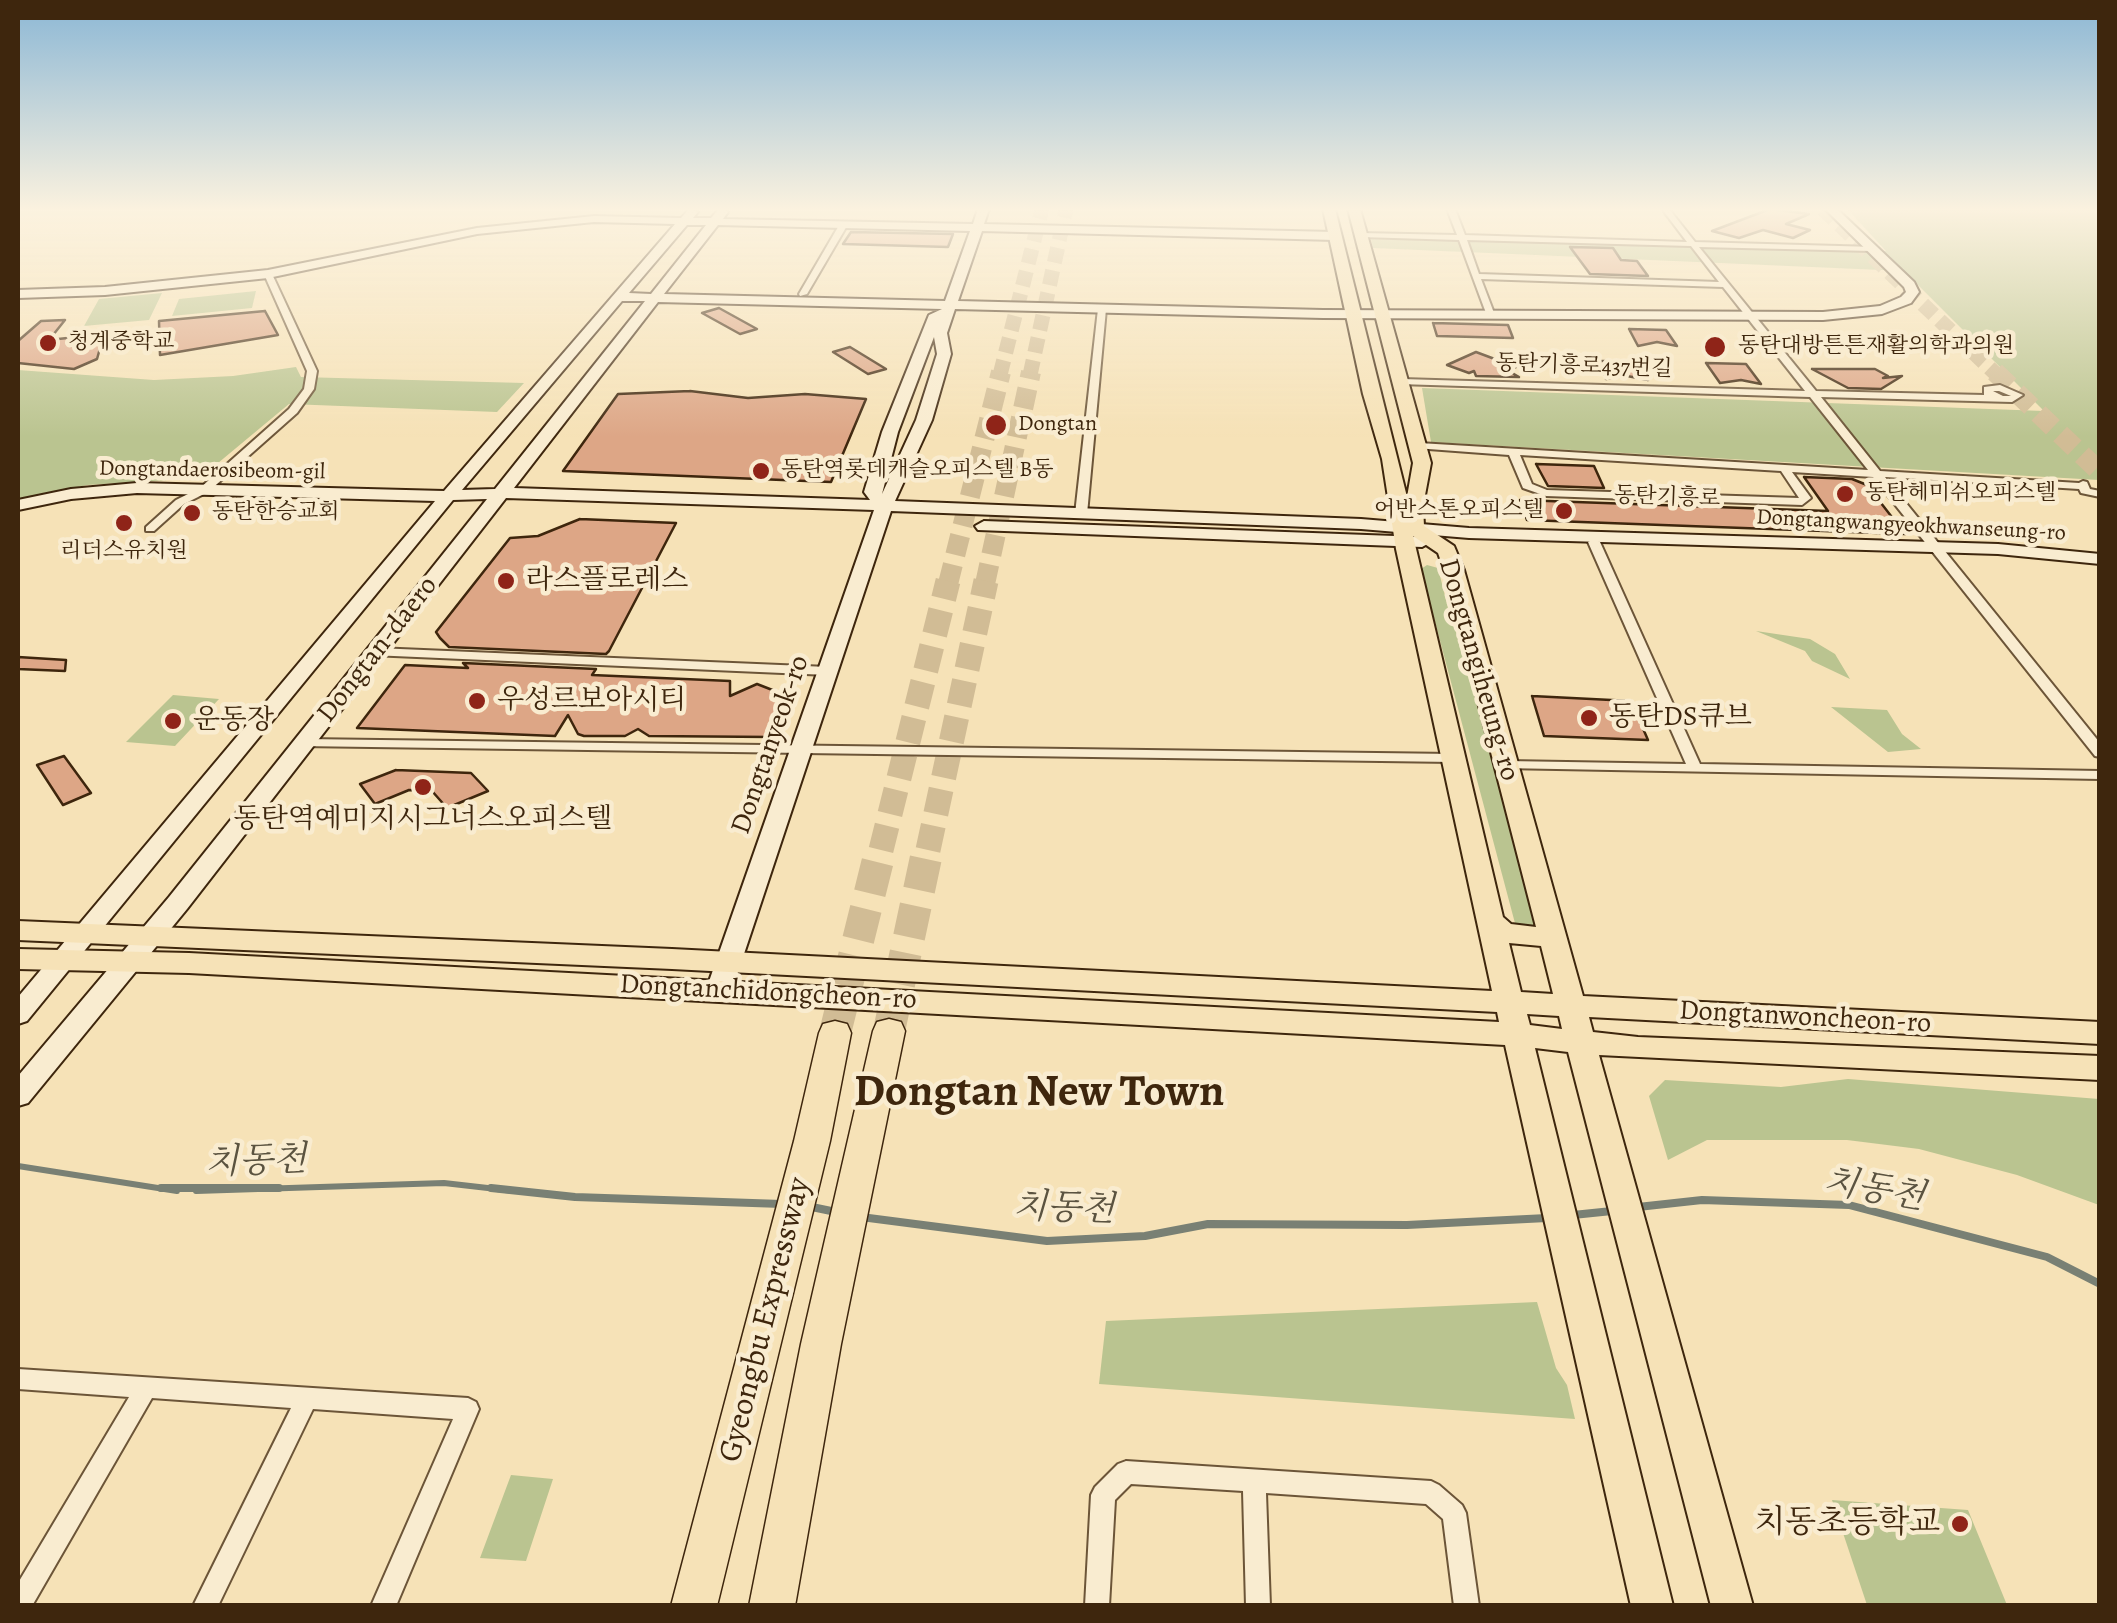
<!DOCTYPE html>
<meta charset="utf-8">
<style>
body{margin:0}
#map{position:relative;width:2117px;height:1623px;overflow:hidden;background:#f6e2b7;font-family:Alegreya,serif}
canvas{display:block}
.frame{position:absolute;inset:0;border:20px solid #3e260d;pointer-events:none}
</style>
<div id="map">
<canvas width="2117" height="1623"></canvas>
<div class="frame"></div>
</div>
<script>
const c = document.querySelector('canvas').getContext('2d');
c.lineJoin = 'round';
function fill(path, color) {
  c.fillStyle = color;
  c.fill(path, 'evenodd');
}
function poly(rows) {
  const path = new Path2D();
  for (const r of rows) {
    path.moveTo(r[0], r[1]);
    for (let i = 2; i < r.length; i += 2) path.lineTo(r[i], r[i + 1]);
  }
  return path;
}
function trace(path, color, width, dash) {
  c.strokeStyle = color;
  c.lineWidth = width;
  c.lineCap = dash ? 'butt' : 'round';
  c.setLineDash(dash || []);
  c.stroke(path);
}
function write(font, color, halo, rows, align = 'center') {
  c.font = font + ' Alegreya,"Noto Serif KR",serif';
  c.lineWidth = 9;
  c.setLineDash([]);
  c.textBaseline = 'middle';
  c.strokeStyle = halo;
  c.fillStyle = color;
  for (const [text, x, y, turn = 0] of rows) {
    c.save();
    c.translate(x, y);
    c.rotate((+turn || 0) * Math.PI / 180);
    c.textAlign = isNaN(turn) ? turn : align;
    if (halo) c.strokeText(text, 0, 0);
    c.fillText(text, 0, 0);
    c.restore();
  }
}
fill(poly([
 [1847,209,2099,209,2099,480,1431,442,1422,388,2044,411,1904,271,1373,248,1371,239,1886,251],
 [256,291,252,308,172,316,179,299],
 [162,293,149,320,84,326,99,299],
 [296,367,301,377,524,383,497,412,289,404,200,478,87,485,18,501,18,370,154,380,233,376],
 [1427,565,1438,568,1451,620,1476,680,1542,922,1533,927,1516,927,1421,569],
 [1756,631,1810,639,1835,654,1850,679,1812,661,1805,651],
 [173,695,219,699,175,746,126,742],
 [1831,707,1887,710,1902,734,1921,749,1888,752],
 [1848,1079,2099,1099,2099,1205,2017,1175,1919,1149,1847,1140,1707,1140,1668,1160,1649,1096,1665,1080,1781,1087],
 [1537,1302,1556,1368,1567,1385,1575,1419,1099,1384,1106,1321],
 [511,1475,553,1479,526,1561,480,1558],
 [1832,1500,1968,1510,2007,1605,1867,1605]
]), '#bac490');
trace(poly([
 [18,1166,177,1191],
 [196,1191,444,1183,514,1191]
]), '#798074', 6);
trace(poly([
 [161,1188,279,1188],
 [491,1188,575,1197,782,1204],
 [807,1206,836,1212],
 [1638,1207,1702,1200,1849,1205,2047,1257,2100,1284],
 [1573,1215,1612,1211],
 [861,1217,1047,1241,1145,1236,1208,1224,1407,1225,1547,1218]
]), '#798074', 8);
const building = poly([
 [1770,209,1809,214,1786,224,1810,230,1793,238,1763,230,1739,238,1712,231,1770,209],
 [851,232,953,234,948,247,843,244,851,232],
 [1570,247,1613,248,1621,260,1637,261,1648,276,1590,274,1570,247],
 [719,308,757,329,740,334,702,313,719,308],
 [265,311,278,335,160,355,159,321,265,311],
 [65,320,49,340,104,334,97,359,74,369,18,363,18,341,41,321,65,320],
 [1433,323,1508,325,1513,338,1437,336,1433,323],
 [1629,329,1666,330,1677,346,1657,342,1638,346,1629,329],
 [850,347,886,369,868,374,833,352,850,347],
 [1476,352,1516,367,1507,370,1519,377,1476,376,1474,371,1469,373,1447,365,1476,352],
 [1597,361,1636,361,1648,380,1627,376,1606,379,1597,361],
 [1706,363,1746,364,1761,384,1741,380,1720,383,1706,363],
 [1812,369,1875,369,1888,376,1883,378,1902,376,1881,389,1848,388,1812,369],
 [690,391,748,398,805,394,866,399,831,482,563,471,618,394,690,391],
 [1536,464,1594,466,1604,488,1548,486,1536,464],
 [1804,477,1852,479,1867,485,1905,534,1527,520,1520,500,1828,511,1804,477],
 [580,519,676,523,609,651,606,654,449,647,440,638,436,632,510,538,538,536,580,519],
 [18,657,66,660,65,671,18,669,18,657],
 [463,663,596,669,592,675,730,681,730,696,757,684,793,698,781,732,771,737,649,736,638,729,625,736,584,736,578,734,568,715,555,736,357,728,405,665,468,668,463,663],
 [1532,696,1631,701,1648,740,1544,736,1532,696],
 [64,756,91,793,63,805,37,765,64,756],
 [396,770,471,773,488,791,447,808,432,791,409,790,375,804,360,784,396,770]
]);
fill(building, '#dda686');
trace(building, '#3e260d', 2.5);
trace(poly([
 [1823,209,1997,375],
 [1000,375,1042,209],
 [1030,375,1066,209]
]), '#d1bc95', 15, [15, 8]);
trace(poly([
 [1995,372,2100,472],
 [948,584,1001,372],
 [985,584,1031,372]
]), '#d1bc95', 20, [20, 10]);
trace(poly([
 [881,850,948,581],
 [928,850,986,581]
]), '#d1bc95', 25, [25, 12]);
trace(poly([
 [889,1031,928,848],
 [835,1033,881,848]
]), '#d1bc95', 32, [32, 16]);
const street = poly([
 [1447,209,1455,209,1465,235,1687,242,1662,209,1669,209,1695,242,1875,247,1876,249,1872,251,1699,247,1816,391,1984,395,1984,387,2000,385,2023,395,2012,402,1821,397,1880,471,2079,483,2083,481,2087,482,2090,489,2100,491,2100,497,2081,493,2079,489,1885,477,2100,743,2100,757,2095,756,1873,477,1792,472,1811,498,1802,505,1546,496,1523,488,1509,455,1415,448,1414,446,1419,443,1868,470,1810,397,1399,384,1397,382,1402,379,1805,391,1723,287,1481,279,1494,313,1490,316,1486,313,1459,240,1361,237,1357,235,1361,233,1457,235,1447,209],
 [1467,240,1691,246,1719,282,1479,274,1467,240],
 [1993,391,1999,391,2011,396,2003,396,1993,391],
 [1520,455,1781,471,1799,498,1547,490,1532,484,1520,455],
 [841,222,848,224,807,294,800,296,799,294,841,222],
 [268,272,272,274,317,371,314,389,297,413,208,492,184,504,154,531,146,531,146,527,176,500,200,488,289,409,304,389,307,371,264,274,268,272],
 [1102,306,1106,309,1087,514,1081,517,1075,514,1098,309,1102,306],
 [1594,539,1600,542,1700,764,2100,771,2100,779,1502,768,1500,765,1507,761,1686,764,1588,542,1594,539],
 [376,648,828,667,835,671,828,675,371,655,369,652,371,649,376,648],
 [304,739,1453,754,1460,758,1453,762,299,746,297,743,299,740,304,739],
 [18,1369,468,1398,476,1402,479,1409,396,1606,371,1606,453,1419,313,1409,218,1606,193,1606,291,1408,152,1398,32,1606,18,1606,18,1583,129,1397,18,1389,18,1369],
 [1126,1461,1431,1481,1439,1485,1462,1505,1466,1513,1479,1606,1454,1606,1443,1519,1426,1504,1266,1493,1270,1606,1246,1606,1243,1491,1131,1484,1115,1500,1109,1606,1085,1606,1091,1495,1095,1487,1118,1464,1126,1461]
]);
const secondary = poly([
 [689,209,698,212,693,218,711,218,718,210,725,209,728,212,723,219,973,224,978,209,989,209,984,224,1335,232,1341,236,1335,240,982,231,958,301,1323,310,1823,312,1880,306,1901,297,1906,292,1904,287,1825,209,1837,209,1914,282,1919,292,1911,303,1882,314,1823,320,1323,318,955,309,947,333,951,354,932,420,895,501,1361,519,1469,528,1998,544,2100,554,2100,564,1998,554,1469,538,1361,529,891,511,732,990,728,997,719,999,710,997,706,990,874,510,506,498,187,909,28,1103,18,1106,18,1076,169,897,487,499,453,500,27,1021,18,1024,18,997,435,501,137,493,71,499,18,510,18,500,71,489,137,483,444,491,675,224,594,222,477,234,268,278,105,295,18,298,18,290,105,287,268,270,477,228,594,216,681,218,689,209],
 [687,225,706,225,651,294,629,293,687,225],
 [718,225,970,231,945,301,664,294,718,225],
 [622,301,645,301,495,489,462,490,622,301],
 [658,302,942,309,929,315,882,432,864,492,870,500,514,488,658,302],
 [934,337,937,354,916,420,882,494,898,432,934,337],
 [984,521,1422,537,1431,542,1422,547,978,530,975,526,984,521]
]);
const primary = poly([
 [1323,209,1335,209,1407,497,1413,463,1348,209,1360,209,1431,463,1423,506,1424,526,1454,546,1464,570,1583,996,2100,1022,2100,1044,1589,1017,1593,1032,1638,1037,2100,1056,2100,1080,1599,1055,1753,1606,1711,1606,1568,1052,1535,1048,1673,1606,1631,1606,1505,1045,189,973,18,969,18,949,189,953,1499,1022,1497,1012,672,969,18,940,18,921,672,949,1492,991,1396,549,1382,459,1363,394,1323,209],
 [1413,536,1438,553,1444,570,1536,927,1511,924,1503,917,1413,536],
 [1509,943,1541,946,1553,994,1521,992,1509,943],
 [1527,1014,1559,1016,1562,1029,1530,1025,1527,1014]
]);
const highway = poly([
 [889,1019,901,1022,905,1031,841,1344,795,1606,749,1606,801,1344,873,1031,877,1022,889,1019],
 [835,1021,847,1024,851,1033,830,1141,717,1606,671,1606,794,1141,819,1033,823,1024,835,1021]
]);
trace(street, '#6c5538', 4);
trace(secondary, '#3e260d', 4);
trace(primary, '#3e260d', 4);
trace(highway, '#3e260d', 3);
fill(street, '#f9ecd0');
fill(secondary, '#f9ecd0');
fill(primary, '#f6e2b7');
fill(highway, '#f6e2b7');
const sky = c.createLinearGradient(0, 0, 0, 437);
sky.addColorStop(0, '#8bb7d5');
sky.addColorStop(0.48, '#fbf2df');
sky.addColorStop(1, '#fbf2df00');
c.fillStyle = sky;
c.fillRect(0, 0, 2117, 437);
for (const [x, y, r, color] of [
 [48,343,10,"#8f2418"],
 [1715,347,12,"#8f2418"],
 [996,425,12,"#8f2418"],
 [761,471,10,"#8f2418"],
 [1845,494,10,"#8f2418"],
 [1564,511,10,"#8f2418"],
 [192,513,10,"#8f2418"],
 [124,523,10,"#8f2418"],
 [506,581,10,"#8f2418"],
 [477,701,10,"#8f2418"],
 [1589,718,10,"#8f2418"],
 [173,721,10,"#8f2418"],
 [423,787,10,"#8f2418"],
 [1960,1524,10,"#8f2418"]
]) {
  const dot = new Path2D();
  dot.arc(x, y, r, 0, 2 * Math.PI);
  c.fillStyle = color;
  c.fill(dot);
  trace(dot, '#f9ecd0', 4);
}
write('22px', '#3e260d', '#f9ecd0', [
 ["청계중학교",68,343],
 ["동탄대방튼튼재활의학과의원",1738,347],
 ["Dongtan",1018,425],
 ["동탄역롯데캐슬오피스텔 B동",781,471],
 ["동탄헤미쉬오피스텔",1865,494],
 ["어반스톤오피스텔",1544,511,"right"],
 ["동탄한승교회",212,513],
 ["리더스유치원",124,552,"center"]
], 'left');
write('22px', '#3e260d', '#f9ecd0', [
 ["동탄기흥로437번길",1584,367,2],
 ["Dongtandaerosibeom-gil",212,471,1],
 ["동탄기흥로",1667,498,2],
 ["Dongtangwangyeokhwanseung-ro",1911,526,3]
]);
write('28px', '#3e260d', '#f9ecd0', [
 ["라스플로레스",526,581],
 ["우성르보아시티",497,701],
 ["동탄DS큐브",1609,718],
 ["운동장",193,721],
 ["동탄역예미지시그너스오피스텔",423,820,"center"]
], 'left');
write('28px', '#3e260d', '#f9ecd0', [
 ["Dongtan-daero",378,650,-52],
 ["Dongtangiheung-ro",1478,670,74],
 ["Dongtanyeok-ro",771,745,-71],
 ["Dongtanchidongcheon-ro",768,993,3],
 ["Dongtanwoncheon-ro",1805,1018,3]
]);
write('32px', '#3e260d', '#f9ecd0', [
 ["Gyeongbu Expressway",766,1320,-76]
]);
write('32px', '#3e260d', '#f9ecd0', [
 ["치동초등학교",1940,1524]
], 'right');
write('italic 35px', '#5b5340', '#f9ecd0', [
 ["치동천",256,1163,-2],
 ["치동천",1874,1191,10],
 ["치동천",1064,1210,2]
]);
write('bold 45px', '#3e260d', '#f9ecd0', [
 ["Dongtan New Town",1039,1094]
]);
</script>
